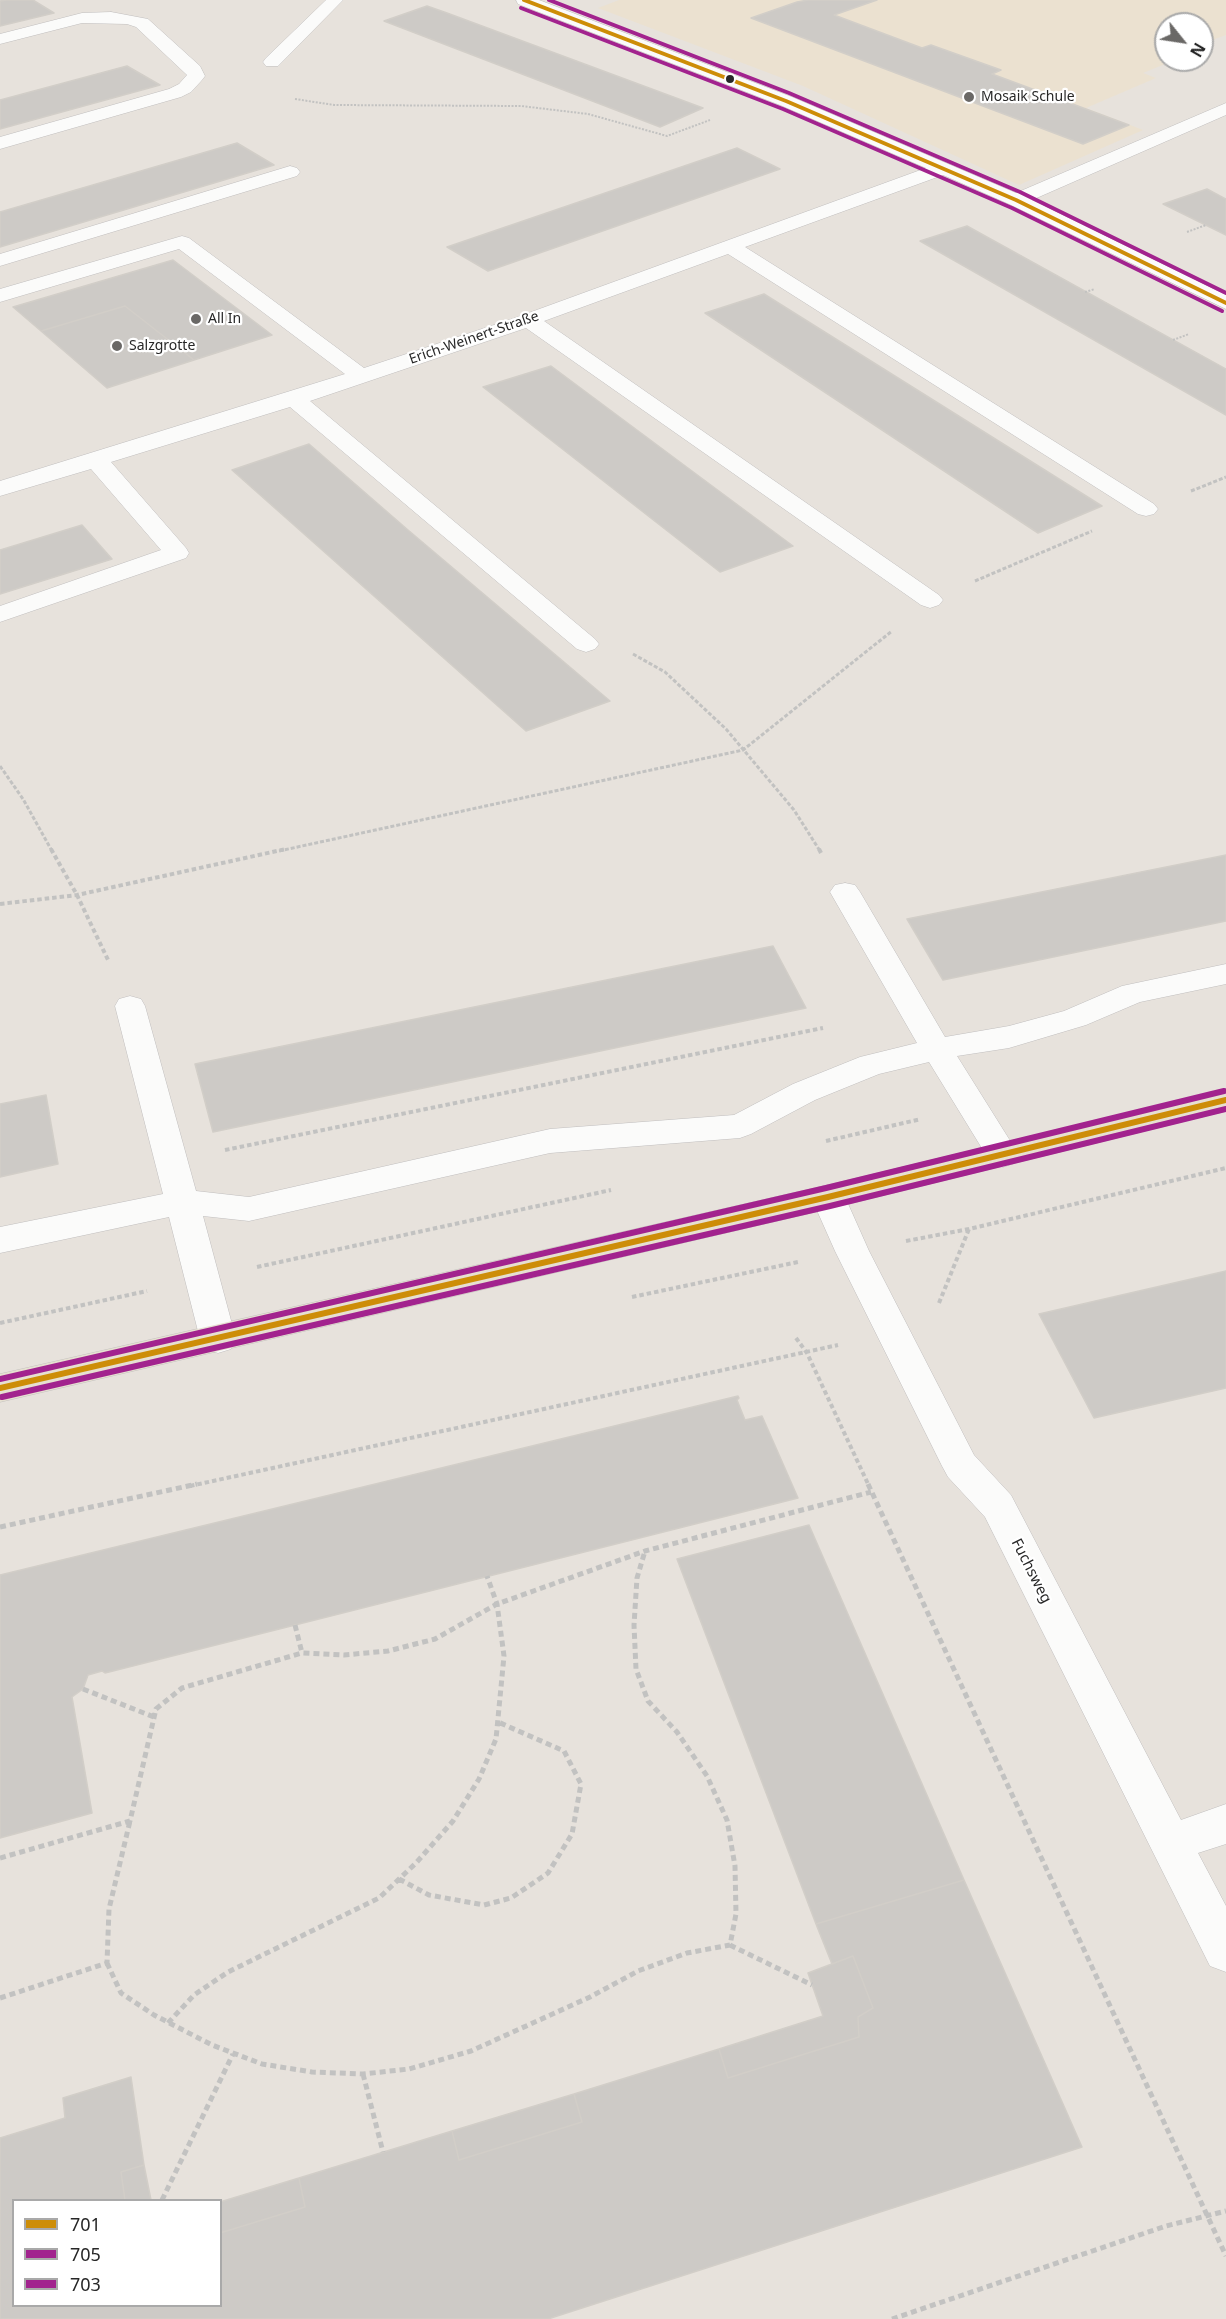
<!DOCTYPE html>
<meta charset="utf-8">
<style>
body{margin:0}
#map{position:relative;width:1226px;height:2319px;overflow:hidden;background:#e7e2dc;font-family:"Noto Sans",sans-serif}
canvas{display:block}
.legend{position:absolute;left:12px;top:2199px;width:210px;height:108px;box-sizing:border-box;background:#fff;border:2px solid #a9a9a9;margin:0;padding:8px 10px;list-style:none;font-size:18px;color:#272727}
.legend li{display:flex;align-items:center;gap:12px;height:30px}
.legend b{width:30px;border:2px solid #a9a9a9}
.north{position:absolute;left:1154px;top:12px;width:60px;height:60px;box-sizing:border-box;background:#fff;border:2px solid #a9a9a9;border-radius:50%;rotate:120deg;font-size:16px;font-weight:700;line-height:24px;text-align:center;color:#272727}
.north::after{content:'';display:block;margin:auto;width:21px;height:27px;background:#6a6866;clip-path:polygon(50% 0,100% 100%,50% 72%,0 100%)}
</style>
<div id="map">
<canvas width="1226" height="2319"></canvas>
<ul class="legend">
<li><b style="height:8px;background:#cd8d08"></b>701</li>
<li><b style="height:8px;background:#a2238e"></b>705</li>
<li><b style="height:8px;background:#a2238e"></b>703</li>
</ul>
<div class="north">N</div>
</div>
<script>
const c = document.querySelector('canvas').getContext('2d');
c.lineJoin = 'round';
function fill(path, color) {
  c.fillStyle = color;
  c.fill(path, 'evenodd');
}
function poly(rows) {
  const path = new Path2D();
  for (const r of rows) {
    path.moveTo(r[0], r[1]);
    for (let i = 2; i < r.length; i += 2) path.lineTo(r[i], r[i + 1]);
  }
  return path;
}
function trace(path, color, width, dash) {
  c.strokeStyle = color;
  c.lineWidth = width;
  c.lineCap = dash ? 'butt' : 'round';
  c.setLineDash(dash || []);
  c.stroke(path);
}
function write(font, color, halo, rows, align = 'center') {
  c.font = font + ' "Noto Sans",sans-serif';
  c.lineWidth = 4.5;
  c.setLineDash([]);
  c.textBaseline = 'middle';
  c.strokeStyle = halo;
  c.fillStyle = color;
  for (const [text, x, y, turn = 0] of rows) {
    c.save();
    c.translate(x, y);
    c.rotate((+turn || 0) * Math.PI / 180);
    c.textAlign = isNaN(turn) ? turn : align;
    if (halo) c.strokeText(text, 0, 0);
    c.fillText(text, 0, 0);
    c.restore();
  }
}
fill(poly([
 [619,0,1226,0,1226,35,1215,39,1209,46,1202,49,1202,24,1166,24,1166,60,1175,60,1143,73,1156,78,1086,108,1143,130,1019,185,803,86,598,8]
]), '#ebe1d0');
const building = poly([
 [6,0,33,0,54,13,0,26,0,1,6,0],
 [808,0,877,0,834,15,922,48,931,45,1001,70,992,74,1129,125,1083,144,751,18,797,2,808,0],
 [427,6,447,13,703,108,660,127,384,21,427,6],
 [127,66,160,85,0,129,0,100,127,66],
 [237,143,274,165,0,247,0,212,237,143],
 [737,148,780,169,488,271,447,247,737,148],
 [1207,189,1226,199,1226,235,1163,204,1207,189],
 [967,226,1226,369,1226,415,920,241,967,226],
 [173,260,272,335,194,360,125,306,41,331,13,307,173,260],
 [764,294,965,420,1102,506,1038,533,705,313,764,294],
 [125,306,194,360,107,388,41,331,125,306],
 [551,366,696,474,793,546,720,572,483,387,551,366],
 [309,444,408,530,610,701,526,731,232,470,309,444],
 [82,525,112,559,0,594,0,550,82,525],
 [1226,855,1226,921,943,980,907,919,1226,855],
 [773,946,806,1008,213,1132,195,1064,773,946],
 [46,1095,58,1164,0,1177,0,1104,46,1095],
 [1226,1271,1226,1388,1094,1418,1039,1314,1226,1271],
 [738,1396,739,1398,737,1400,745,1420,762,1416,798,1498,105,1673,102,1671,88,1675,83,1689,72,1697,92,1813,0,1838,0,1575,738,1396],
 [809,1525,964,1880,816,1924,677,1559,809,1525],
 [964,1880,1082,2147,548,2319,0,2319,0,2138,65,2118,63,2098,131,2077,144,2165,121,2172,125,2200,14,2200,14,2306,220,2306,220,2233,305,2207,299,2178,452,2131,459,2160,582,2122,574,2094,719,2049,728,2078,859,2037,858,2017,873,2008,853,1956,832,1964,816,1924,964,1880],
 [853,1956,873,2008,858,2017,859,2037,728,2078,719,2049,823,2016,808,1973,853,1956],
 [574,2094,582,2122,459,2160,452,2131,574,2094],
 [144,2165,151,2200,125,2200,121,2172,144,2165],
 [299,2178,305,2207,220,2233,220,2202,299,2178]
]);
fill(building, '#cdcac6');
trace(building, '#d2cec8', 1.5);
const minor = poly([
 [326,0,343,0,278,66,266,66,263,62,266,58,326,0],
 [516,0,539,0,792,97,1016,193,1226,103,1226,115,1032,200,1226,295,1226,309,1009,204,943,175,745,247,1154,504,1158,509,1154,514,1146,516,1138,514,728,254,544,321,939,595,943,600,939,605,930,608,921,605,526,328,310,401,595,639,599,644,595,649,586,652,577,649,290,407,111,462,186,548,189,553,186,558,0,622,0,606,161,550,91,469,0,496,0,481,345,374,179,249,0,302,0,289,182,236,189,238,364,368,512,319,926,168,780,105,518,4,516,0],
 [111,12,148,19,200,66,205,76,202,80,191,92,181,97,0,149,0,137,169,89,179,84,187,75,136,27,127,24,82,23,0,44,0,34,82,13,111,12],
 [290,166,297,168,300,172,297,176,0,266,0,254,290,166],
 [845,883,855,885,860,892,945,1037,1009,1026,1064,1011,1122,986,1226,964,1226,984,1140,1002,1086,1025,1009,1048,957,1056,1019,1155,1015,1163,1003,1167,991,1163,929,1062,879,1074,815,1100,751,1134,740,1138,550,1153,249,1221,203,1216,236,1339,231,1349,218,1353,205,1349,200,1339,169,1217,0,1253,0,1227,163,1194,115,1006,119,999,130,996,141,999,145,1006,196,1191,249,1197,550,1129,734,1115,793,1084,860,1057,917,1043,830,892,835,885,845,883],
 [828,1185,840,1188,845,1197,869,1251,974,1455,1011,1495,1181,1820,1226,1804,1226,1844,1198,1853,1226,1906,1226,1972,1210,1966,985,1517,948,1477,942,1466,835,1251,811,1197,816,1188,828,1185]
]);
const major = poly([
 [1226,1089,1226,1111,828,1209,0,1402,0,1374,828,1185,1226,1089]
]);
trace(minor, '#c0bebe', 1);
trace(major, '#c3c1bf', 1);
trace(poly([
 [295,99,334,105,521,106,588,114,667,136,710,120],
 [1187,232,1206,225],
 [1085,292,1095,289],
 [1173,340,1189,334]
]), '#c2c2c1', 2, [2, 1.5]);
trace(poly([
 [1191,491,1226,477],
 [975,581,1092,531],
 [633,654,665,672,726,729,794,810,820,851],
 [0,766,23,799,52,851],
 [279,851,743,750,892,631]
]), '#c2c2c1', 3, [4, 2]);
trace(poly([
 [51,849,77,895,109,962],
 [819,849,821,853],
 [0,904,77,895,286,849],
 [826,1141,921,1119],
 [225,1150,823,1028],
 [906,1241,969,1229,1226,1168],
 [257,1267,611,1190],
 [632,1297,798,1262],
 [939,1303,969,1229],
 [0,1323,147,1291],
 [796,1338,807,1353,869,1486],
 [190,1486,838,1345]
]), '#c2c2c1', 4, [4.5, 3]);
trace(poly([
 [868,1484,1226,2256],
 [0,1527,197,1484],
 [295,1625,302,1653],
 [83,1689,154,1717],
 [0,1858,130,1821,156,1709,182,1688,302,1653,344,1655,388,1651,435,1639,497,1604,645,1551,871,1492],
 [399,1879,429,1895,484,1905,511,1898,548,1873,572,1834,581,1784,564,1751,498,1722],
 [730,1945,812,1985],
 [107,1963,121,1993,154,2015,212,2045,262,2064,312,2072,363,2074,409,2069,471,2051,590,1997,638,1971,687,1953,730,1945,736,1914,735,1866,727,1820,707,1776,677,1732,648,1701,636,1669,634,1625,637,1578,645,1551],
 [0,1998,107,1963,109,1909,130,1821],
 [168,2023,194,1995,228,1972,379,1898,416,1863,453,1821,479,1779,496,1739,504,1656,497,1604,487,1576],
 [363,2074,383,2152],
 [162,2200,233,2054],
 [892,2319,1166,2226,1226,2211]
]), '#c2c2c1', 5, [6, 4]);
fill(minor, '#fbfbfa');
fill(major, '#e6e0d1');
trace(poly([
 [524,0,786,101,1016,200,1226,303]
]), '#cd8d08', 4);
trace(poly([
 [0,1388,828,1197,1226,1100]
]), '#cd8d08', 6);
trace(poly([
 [521,8,783,109,1012,208,1222,311]
]), '#a2238e', 4);
trace(poly([
 [2,1397,830,1206,1226,1109]
]), '#a2238e', 6);
trace(poly([
 [549,0,789,93,1020,192,1226,293]
]), '#a2238e', 4);
trace(poly([
 [0,1379,826,1188,1224,1091]
]), '#a2238e', 6);
for (const [x, y, r, color] of [
 [730,79,5,"#272727"],
 [969,97,6,"#6a6866"],
 [196,319,6,"#6a6866"],
 [117,346,6,"#6a6866"]
]) {
  const dot = new Path2D();
  dot.arc(x, y, r, 0, 2 * Math.PI);
  c.fillStyle = color;
  c.fill(dot);
  trace(dot, '#fff', 2);
}
write('14px', '#272727', '#fff', [
 ["Mosaik Schule",981,97],
 ["All In",208,319],
 ["Salzgrotte",129,346]
], 'left');
write('14px', '#272727', '#fff', [
 ["Erich-Weinert-Straße",474,338,-19]
]);
write('15px', '#272727', '#fff', [
 ["Fuchsweg",1031,1571,63]
]);
</script>
